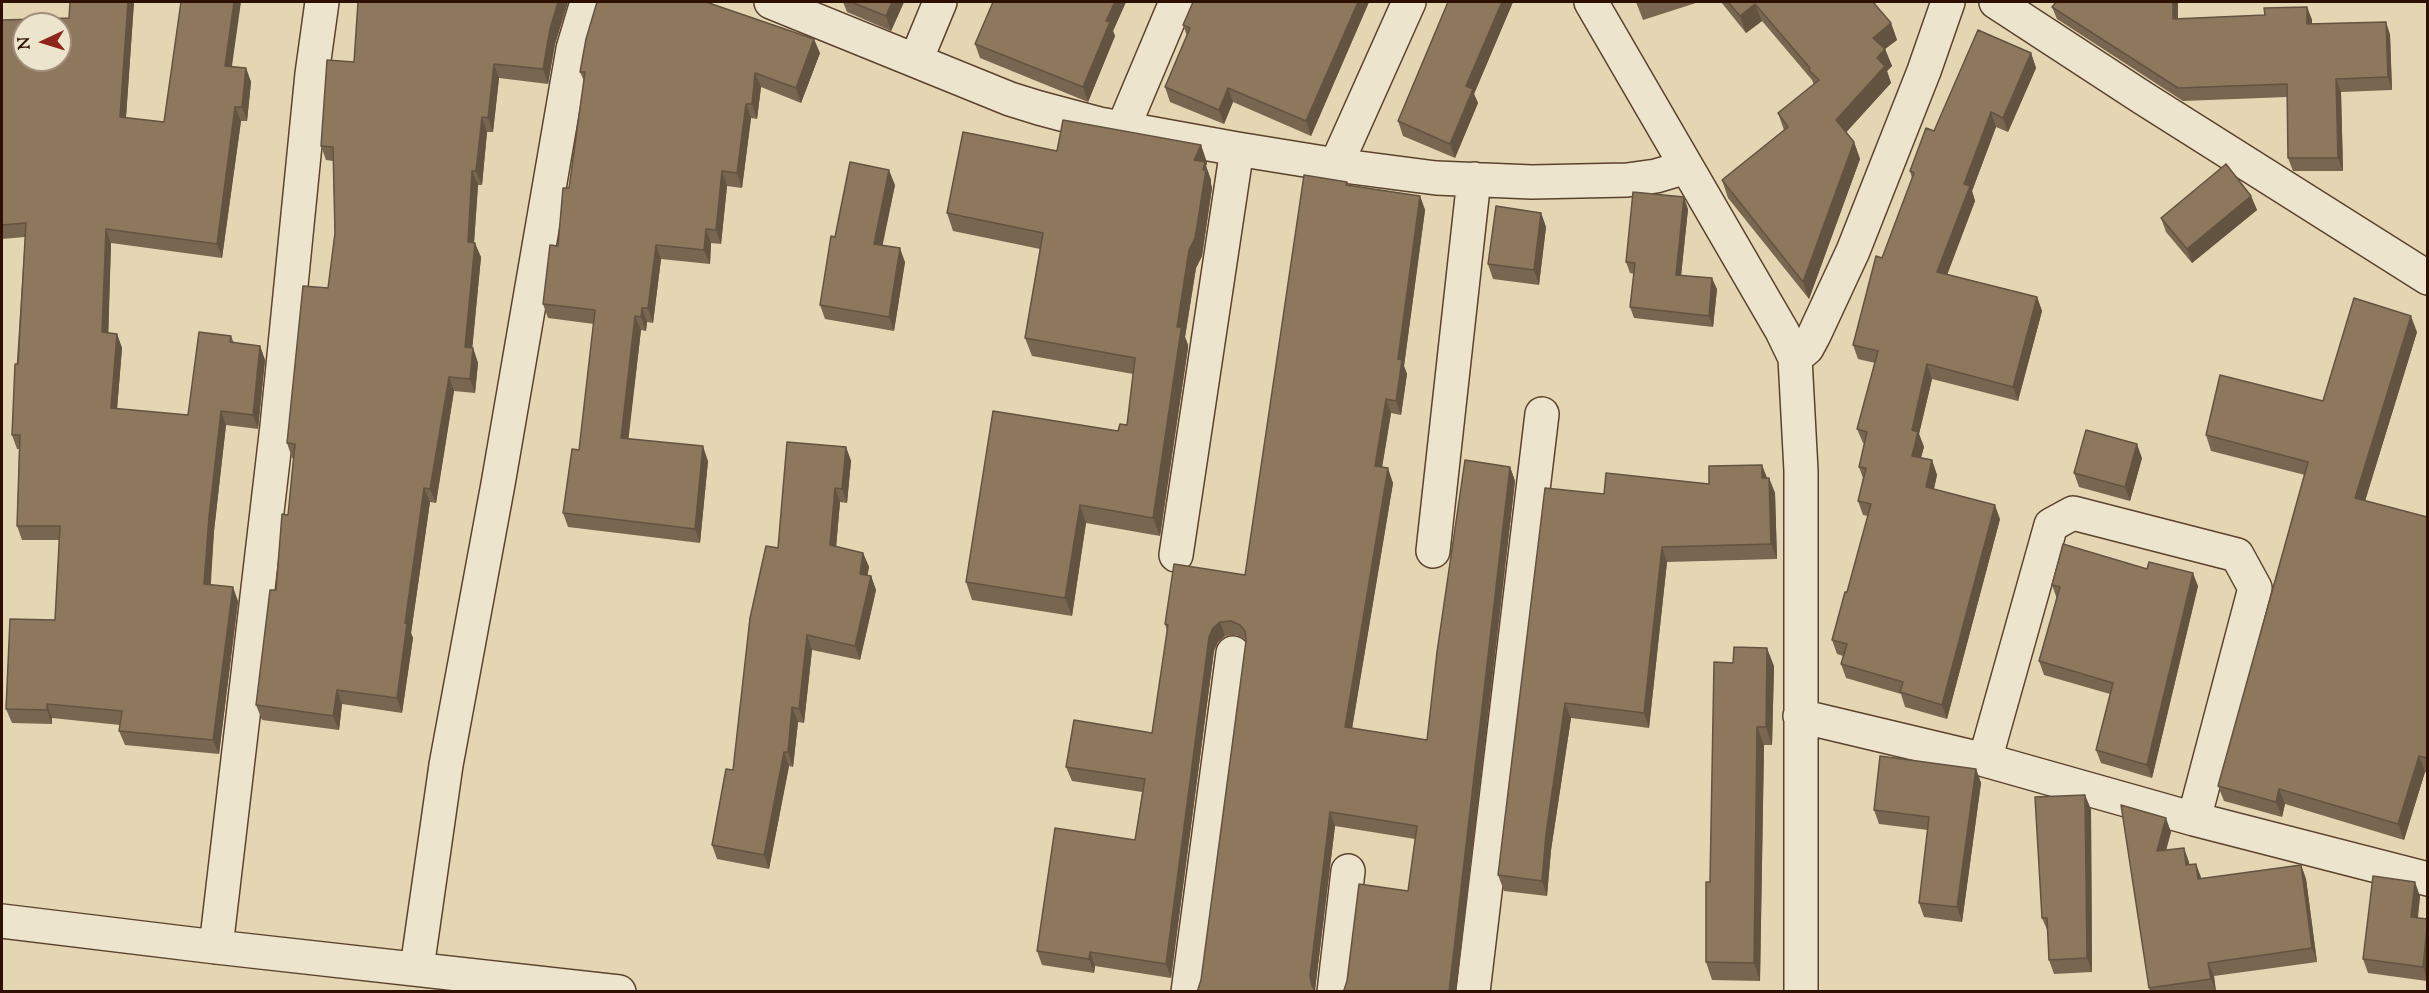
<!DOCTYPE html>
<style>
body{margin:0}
#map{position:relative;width:2429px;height:993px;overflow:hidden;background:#e4d6b3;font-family:"Sorts Mill Goudy",serif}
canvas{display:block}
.frame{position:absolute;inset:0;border:3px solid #2e1000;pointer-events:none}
.north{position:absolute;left:12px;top:12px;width:60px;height:60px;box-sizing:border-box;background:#ede4ce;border:2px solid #a18f7c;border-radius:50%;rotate:266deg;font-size:16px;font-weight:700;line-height:24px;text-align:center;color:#2e1000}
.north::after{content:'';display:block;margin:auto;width:21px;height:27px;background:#8f2418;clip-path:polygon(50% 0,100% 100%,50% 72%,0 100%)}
</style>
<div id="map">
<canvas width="2429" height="993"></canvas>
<div class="frame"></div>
<div class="north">N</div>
</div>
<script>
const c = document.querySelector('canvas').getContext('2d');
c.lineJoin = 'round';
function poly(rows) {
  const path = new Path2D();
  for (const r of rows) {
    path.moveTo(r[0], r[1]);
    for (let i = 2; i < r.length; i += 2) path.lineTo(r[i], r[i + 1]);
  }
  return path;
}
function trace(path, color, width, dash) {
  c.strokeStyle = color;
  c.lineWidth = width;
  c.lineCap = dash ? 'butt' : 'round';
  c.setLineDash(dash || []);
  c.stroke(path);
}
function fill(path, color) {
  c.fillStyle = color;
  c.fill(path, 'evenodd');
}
const street = poly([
 [771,2,1010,99,1039,108,1099,124,1237,149,1336,165,1436,178,1532,182,1627,180,1656,176,1686,167],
 [1591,2,1782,331,1795,358,1801,471,1801,992],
 [1996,2,2143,98,2428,278],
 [916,60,940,2],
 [1123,128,1176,2],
 [1336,165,1409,2],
 [1795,358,1807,348,1814,335,1853,251,1924,71,1948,2],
 [1433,551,1474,179],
 [1176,555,1237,149],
 [1800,716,1985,760,2194,819,2428,879],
 [1985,760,2051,525,2073,513,2237,555,2255,588,2194,819],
 [2,921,216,947,619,992],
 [216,947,277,426,312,74,322,2],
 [417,968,446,765,498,484,573,49,587,2],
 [1188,992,1233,653],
 [1334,992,1348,871],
 [1473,992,1542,414]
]);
trace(street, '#5c422d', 36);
trace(street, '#ede4ce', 33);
fill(poly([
 [70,2,134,2,126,118,164,122,232,67,246,68,251,82,247,121,241,121,222,258,111,243,108,333,117,334,122,348,117,409,188,415,231,336,234,343,260,346,265,360,258,429,226,425,214,531,210,585,238,601,219,754,125,745,119,731,120,725,52,718,52,724,12,723,6,709,55,620,59,540,22,540,17,526,19,449,17,449,12,435,25,237,2,239,2,20,69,18],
 [358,2,568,2,555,44,548,84,499,78,493,132,487,132,482,185,478,185,474,243,481,257,472,348,473,348,478,363,475,393,454,391,436,503,430,502,411,633,413,638,402,713,342,704,339,730,262,720,256,705,288,515,294,458,292,458,287,443,328,288,335,233,333,161,326,160,321,146,354,62],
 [843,2,904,2,891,31,847,12],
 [993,2,1126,2,1113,31,1115,36,1088,102,980,58,975,44],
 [1369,2,1311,136,1233,102,1224,124,1170,102,1165,87,1187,36,1183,25],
 [1448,2,1513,2,1474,94,1478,103,1455,158,1403,136,1398,121],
 [1636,2,1699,2,1643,20],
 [1721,2,1873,2,1891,23,1897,40,1885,49,1892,66,1887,71,1891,83,1846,132,1854,142,1860,159,1809,299,1728,198,1722,180,1784,130,1778,113,1814,85,1812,80,1762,21,1746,33],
 [2178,2,2178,19,2265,15,2307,7,2312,20,2312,24,2386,22,2390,35,2392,90,2341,92,2343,171,2293,171,2288,158,2287,97,2183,101,2057,19,2052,7],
 [820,53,801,103,761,87,757,119,751,118,742,188,727,186,721,244,711,243,710,264,661,259,653,323,647,322,646,331,641,330,628,438,708,461,700,543,568,527,563,513,579,450,594,324,548,318,543,304,558,246,569,188,584,81,580,72],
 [2031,53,2036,68,2008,132,1996,127,1972,191,1975,201,1947,274,2037,297,2042,311,2018,401,1932,379,1919,434,1924,447,1921,458,1932,460,1937,475,1934,489,2000,519,1947,719,1905,707,1901,694,1846,678,1841,664,1843,656,1837,654,1832,640,1847,592,1868,516,1863,515,1858,501,1863,478,1859,467,1865,444,1863,443,1857,429,1875,363,1858,359,1853,345,1882,258,1912,178,1910,171],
 [1201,145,1207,163,1206,166,1211,180,1211,184,1212,188,1202,256,1196,268,1185,337,1188,345,1188,348,1160,536,1086,523,1072,616,972,600,966,582,1118,431,1127,425,1133,374,1032,356,1025,338,1040,249,953,231,947,213,1057,151],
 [1347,182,1348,185,1420,196,1425,210,1404,366,1407,374,1401,415,1391,413,1382,467,1393,483,1352,728,1427,740,1510,467,1515,481,1456,992,1344,990,1408,891,1415,839,1335,826,1315,990,1201,980,1246,640,1245,639,1236,635,1225,636,1218,642,1214,651,1171,978,1095,966,1094,973,1042,965,1037,951,1135,840,1142,792,1072,781,1066,767,1152,733,1167,631,1165,624,1245,575],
 [895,185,882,245,905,262,894,331,825,319,820,305,835,237],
 [2251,196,2257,210,2192,263,2166,232,2161,218],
 [1688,209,1681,275,1717,289,1713,327,1634,318,1630,307,1634,274,1630,273,1626,262],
 [1541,213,1546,227,1539,285,1493,279,1488,264],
 [2417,332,2365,501,2427,517,2427,773,2425,772,2404,840,2285,804,2282,817,2224,801,2218,786,2305,475,2211,451,2206,435,2323,401],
 [846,447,851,461,847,503,840,502,836,547,863,553,869,567,867,576,871,576,876,590,860,660,812,650,804,723,798,722,793,767,789,766,769,869,717,859,712,845,733,770,778,548],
 [2142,458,2130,501,2079,487,2074,473],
 [1769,478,1775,493,1777,559,1667,562,1649,728,1571,718,1551,850,1547,896,1504,891,1498,875,1604,494],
 [2052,585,2198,586,2152,778,2101,763,2096,750,2110,694,2044,675,2039,661,2057,599],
 [1774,666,1772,745,1764,745,1760,981,1712,980,1706,962,1710,882],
 [1976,769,1981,783,1962,922,1924,917,1919,903,1928,830,1879,824,1874,810],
 [2121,805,2171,832,2166,850,2189,862,2189,864,2201,879,2301,865,2306,879,2317,962,2214,976,2216,992,2150,992],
 [2091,809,2092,972,2054,974,2049,960,2048,932,2042,918],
 [2420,896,2418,918,2427,919,2427,981,2368,973,2363,959]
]), '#796650');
fill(poly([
 [128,2,134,2,125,131,120,117],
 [234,2,241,2,230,80,225,66],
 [558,2,568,2,555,44,548,84,543,69,550,29],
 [892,2,904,2,891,31,886,16],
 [1115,2,1126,2,1113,31,1115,36,1088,102,1083,87,1106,21],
 [1358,2,1369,2,1311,136,1306,121],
 [1502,2,1513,2,1474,94,1478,103,1455,158,1450,144,1466,86],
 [2173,2,2178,2,2177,32,2173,19],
 [1755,4,1762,21,1746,33,1740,16],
 [2307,7,2312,20,2312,37,2307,24],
 [2386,22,2390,35,2392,90,2388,77],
 [1891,23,1897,40,1885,49,1892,66,1887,71,1891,83,1842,137,1836,120,1877,58,1873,38],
 [814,39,820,53,801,103,796,88],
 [2031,53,2036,68,2008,132,2003,118],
 [494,64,499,78,493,132,488,118],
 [246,68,251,82,247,121,242,107],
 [755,73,761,87,757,119,752,104],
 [2336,79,2341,92,2343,171,2338,158],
 [1228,88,1233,102,1224,124,1219,110],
 [746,104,751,118,742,188,737,173],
 [235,107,241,121,222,258,217,244],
 [1991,112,1996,127,1972,191,1975,201,1943,286,1937,272,1964,184],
 [482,117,487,132,482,185,476,171],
 [1854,142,1860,159,1809,299,1803,282],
 [1201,145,1207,163,1206,166,1211,180,1211,184,1212,188,1202,256,1196,268,1185,337,1188,345,1188,348,1160,536,1153,518,1194,160],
 [889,170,895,185,880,258,874,244],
 [472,171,478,185,473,257,468,242],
 [722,171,727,186,721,244,716,230],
 [1420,196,1425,210,1404,366,1407,374,1401,415,1396,401,1398,359],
 [2251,196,2257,210,2192,263,2187,249],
 [1684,197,1688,209,1680,286,1676,275],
 [1541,213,1546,227,1539,285,1534,270],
 [106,229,111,243,108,346,102,332],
 [706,229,711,243,710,264,704,250],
 [475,243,481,257,471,362,465,347],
 [656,245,661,259,653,323,648,308],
 [900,248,905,262,894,331,889,317],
 [1712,278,1717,289,1713,327,1709,316],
 [2037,297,2042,311,2018,401,2013,387],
 [642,308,647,322,646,331,641,317],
 [635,316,641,330,627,452,621,438],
 [2411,316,2417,332,2361,514,2355,498],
 [117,334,122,348,116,422,111,408],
 [260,346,265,360,258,429,253,415],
 [473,348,478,363,475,393,470,379],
 [1927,364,1932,379,1919,434,1924,447,1917,470,1912,456,1912,430],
 [449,377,454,391,436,503,430,489],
 [1386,399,1391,413,1380,480,1375,466],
 [221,411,226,425,214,531,210,598,204,584,209,517],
 [2137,444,2142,458,2130,501,2125,487],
 [703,446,708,461,700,543,695,529],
 [846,447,851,461,847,503,842,489],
 [1932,460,1937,475,1931,501,1926,487],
 [1762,465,1768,480,1762,478],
 [1510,467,1515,481,1456,992,1449,992],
 [1388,468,1393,483,1350,741,1345,727],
 [1769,478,1775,493,1777,559,1771,544],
 [424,488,430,502,411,633,413,638,402,713,397,698,405,623],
 [835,488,840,502,835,560,830,545],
 [1080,505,1086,523,1072,616,1065,598],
 [1995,505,2000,519,1947,719,1942,705],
 [1662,547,1667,562,1649,728,1644,713],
 [863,553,869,567,865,589,860,574],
 [2193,573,2198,586,2152,778,2147,765],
 [871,576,876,590,860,660,855,646],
 [233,587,238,601,219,754,213,740],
 [1220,622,1225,636,1218,642,1214,651,1171,978,1166,964,1209,637,1213,628],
 [807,635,812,650,804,723,799,709],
 [1767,648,1774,666,1772,745,1766,727],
 [337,690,342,704,339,730,333,716],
 [1565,703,1571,718,1551,850,1547,896,1542,881,1546,834],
 [47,704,52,718,52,724,47,710],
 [792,707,798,722,793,767,788,752],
 [1757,727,1764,745,1760,981,1754,963],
 [784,752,789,766,769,869,764,855],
 [2419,756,2425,772,2404,840,2398,824],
 [1976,769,1981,783,1962,922,1957,907],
 [2279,789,2285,804,2282,817,2276,802],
 [2085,795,2091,809,2092,972,2087,958],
 [1330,812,1335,826,1315,990,1312,986,1310,976],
 [2166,818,2171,832,2162,865,2157,851],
 [2184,848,2189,862,2191,879,2186,865],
 [2196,864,2201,877,2203,893,2198,879],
 [2301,865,2306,879,2317,962,2312,948],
 [2415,882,2420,896,2416,932,2411,917],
 [2427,928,2427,979,2423,967],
 [1090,952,1095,966,1094,973,1089,959],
 [2208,963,2214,976,2216,992,2211,979]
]), '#635341');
const building = poly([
 [70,2,128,2,120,117,164,122,181,2,234,2,225,66,246,68,242,107,235,107,217,244,106,229,102,332,117,334,111,408,188,415,199,332,231,336,230,342,260,346,253,415,221,411,209,517,204,584,233,587,213,740,119,731,122,711,47,704,47,710,6,709,10,619,55,620,60,526,17,526,20,435,12,435,15,364,18,364,26,223,2,225,2,20,69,18,70,2],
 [24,24,60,24,60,60,24,60,24,24],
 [358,2,558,2,550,29,543,69,494,64,488,118,482,117,476,171,472,171,468,242,475,243,465,347,473,348,470,379,449,377,430,489,424,488,405,623,407,624,397,698,337,690,333,716,256,705,270,590,276,590,282,514,288,515,295,444,287,443,303,286,328,288,335,233,333,147,321,146,327,60,354,62,358,2],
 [597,2,706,2,814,39,796,88,755,73,752,104,746,104,737,173,722,171,716,230,706,229,704,250,656,245,648,308,642,308,641,317,635,316,621,438,703,446,695,529,563,513,572,449,579,450,595,310,543,304,550,245,558,246,563,188,569,188,585,72,580,72,586,39,597,2],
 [851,2,892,2,886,16,851,2],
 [993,2,1115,2,1106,21,1110,22,1083,87,975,44,993,2],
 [1193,2,1358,2,1306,121,1228,88,1219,110,1165,87,1190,28,1183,25,1193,2],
 [1448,2,1502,2,1466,86,1473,89,1450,144,1398,121,1448,2],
 [1728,2,1873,2,1891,23,1873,38,1885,49,1877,58,1885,66,1836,120,1854,142,1803,282,1722,180,1788,127,1778,113,1819,80,1809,70,1810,68,1755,4,1740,16,1728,2],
 [2056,2,2173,2,2173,19,2265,15,2264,8,2307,7,2307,24,2386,22,2388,77,2336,79,2338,158,2288,158,2287,84,2178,88,2052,7,2056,2],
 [1978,30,2031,53,2003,118,1991,112,1964,184,1970,186,1937,272,2037,297,2013,387,1927,364,1912,430,1918,432,1912,456,1932,460,1926,487,1995,505,1942,705,1900,692,1903,682,1841,664,1847,644,1832,640,1845,592,1847,592,1871,504,1858,501,1866,468,1859,467,1867,432,1857,429,1878,351,1853,345,1876,256,1882,258,1914,173,1910,171,1926,128,1934,131,1978,30],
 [1063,120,1201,145,1194,160,1205,162,1203,170,1206,170,1195,238,1189,250,1177,327,1182,327,1181,330,1153,518,1080,505,1065,598,966,582,993,411,1118,431,1120,424,1127,425,1135,358,1025,338,1043,233,947,213,963,132,1057,151,1063,120],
 [850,162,889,170,874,244,900,248,889,317,820,305,831,236,835,237,850,162],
 [2226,164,2251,196,2187,249,2161,218,2226,164],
 [1304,175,1347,182,1346,185,1420,196,1398,359,1402,360,1396,401,1386,399,1375,466,1388,468,1345,727,1427,740,1437,652,1465,460,1510,467,1449,992,1341,992,1344,990,1347,981,1359,884,1408,891,1417,826,1330,812,1310,976,1312,986,1316,992,1197,992,1201,980,1246,641,1245,631,1240,625,1231,621,1220,622,1213,628,1209,637,1166,964,1090,952,1089,959,1037,951,1055,828,1135,840,1145,779,1066,767,1074,720,1152,733,1168,625,1165,624,1174,564,1245,575,1304,175],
 [1633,192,1684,197,1676,275,1712,278,1709,316,1630,307,1635,263,1626,262,1633,192],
 [1496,206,1541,213,1534,270,1488,264,1496,206],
 [2354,298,2411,316,2355,498,2427,517,2427,758,2419,756,2398,824,2279,789,2276,802,2218,786,2308,462,2206,435,2220,375,2323,401,2354,298],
 [2086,430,2137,444,2125,487,2074,473,2086,430],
 [787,442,846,447,842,489,835,488,830,545,863,553,860,574,871,576,855,646,807,635,799,709,792,707,788,752,784,752,764,855,712,845,726,769,733,770,750,618,766,546,778,548,787,442],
 [1762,465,1762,478,1769,478,1771,544,1662,547,1644,713,1565,703,1546,834,1542,881,1498,875,1545,488,1604,494,1606,473,1709,484,1709,466,1762,465],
 [2063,544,2147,569,2149,562,2193,573,2147,765,2096,750,2113,683,2039,661,2060,587,2052,585,2063,544],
 [1734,647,1767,648,1766,727,1757,727,1754,963,1706,962,1706,882,1710,882,1714,662,1733,663,1734,647],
 [1880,756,1976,769,1957,907,1919,903,1929,817,1874,810,1880,756],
 [2085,795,2087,958,2049,960,2047,918,2042,918,2035,797,2085,795],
 [2121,805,2166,818,2157,851,2184,848,2186,865,2196,864,2198,879,2301,865,2312,948,2208,963,2211,979,2149,988,2121,805],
 [2373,876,2415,882,2411,917,2427,919,2427,928,2423,967,2363,959,2373,876]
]);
fill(building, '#8d775d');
trace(building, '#635341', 1.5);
</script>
